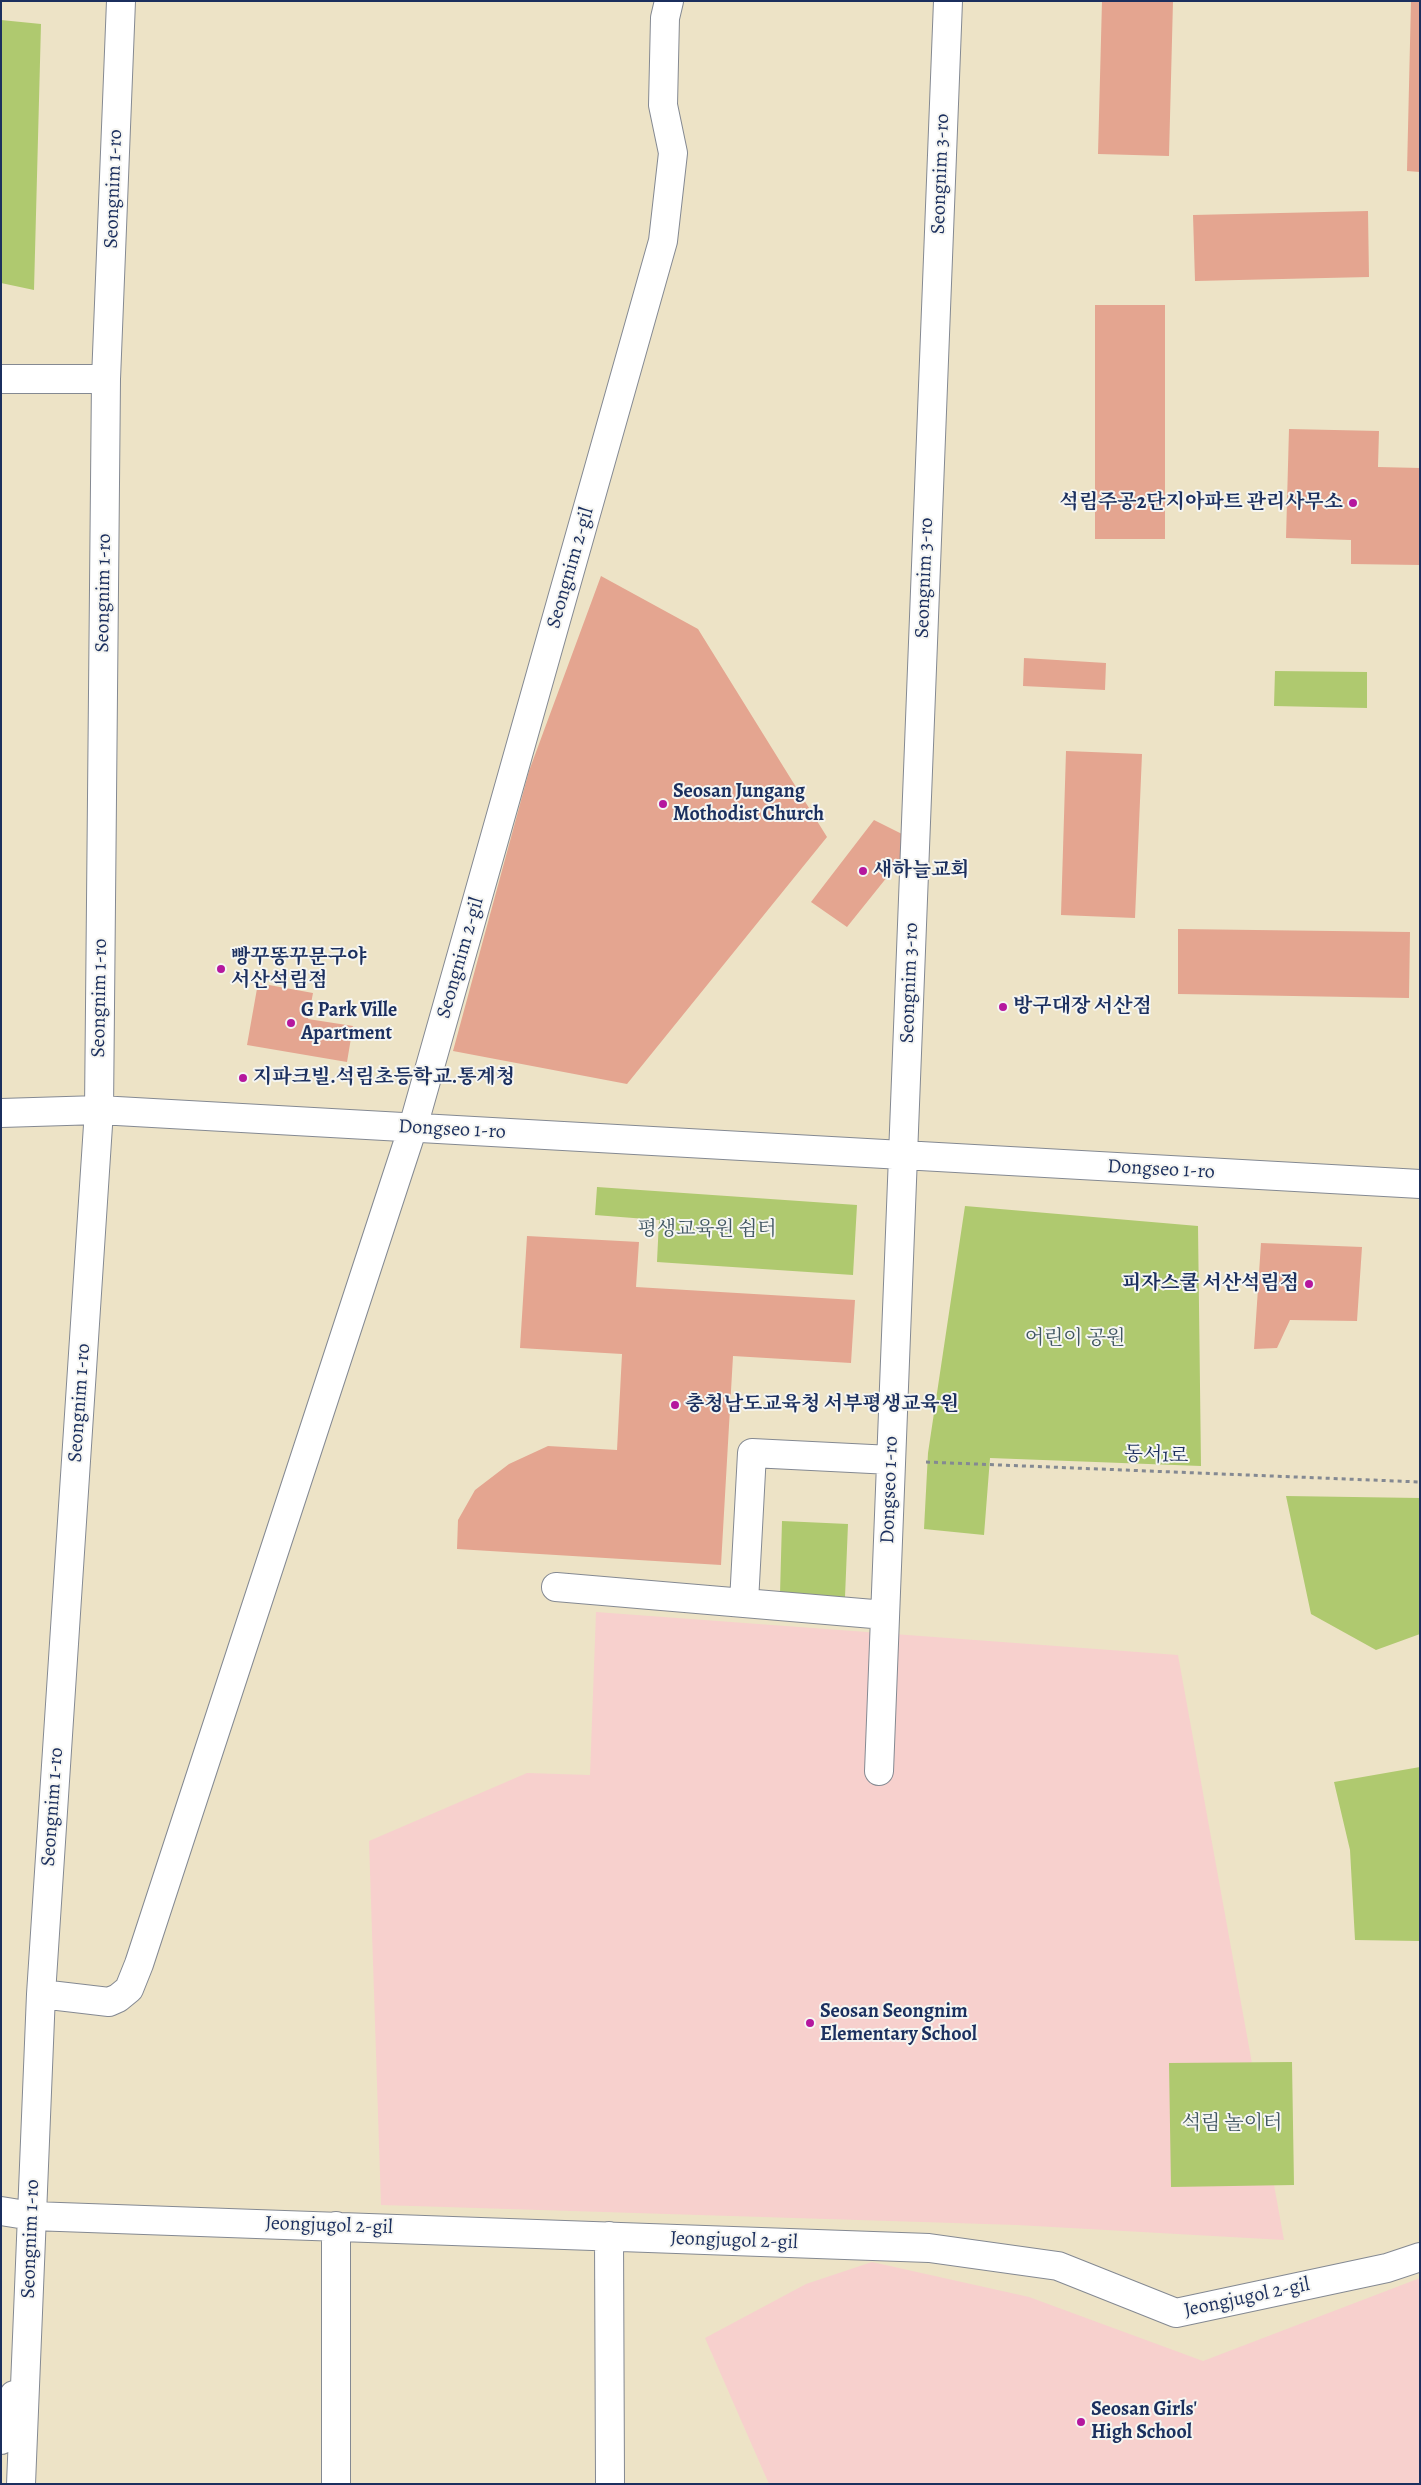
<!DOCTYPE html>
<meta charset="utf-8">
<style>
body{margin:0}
#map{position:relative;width:1421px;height:2485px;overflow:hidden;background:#ede3c6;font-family:Alegreya,serif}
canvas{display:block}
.frame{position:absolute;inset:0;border:2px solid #1b2f5e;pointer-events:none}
</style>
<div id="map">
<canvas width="1421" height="2485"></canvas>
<div class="frame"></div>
</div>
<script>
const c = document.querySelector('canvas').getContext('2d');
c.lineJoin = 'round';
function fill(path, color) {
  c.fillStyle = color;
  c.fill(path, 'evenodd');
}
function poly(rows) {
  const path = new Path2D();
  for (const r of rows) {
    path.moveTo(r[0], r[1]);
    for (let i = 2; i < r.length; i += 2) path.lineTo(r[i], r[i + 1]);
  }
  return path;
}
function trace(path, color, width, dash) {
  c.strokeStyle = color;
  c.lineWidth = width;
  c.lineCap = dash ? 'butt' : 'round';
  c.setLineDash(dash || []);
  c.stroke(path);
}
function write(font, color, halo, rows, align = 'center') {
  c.font = font + ' Alegreya,"Noto Serif KR",serif';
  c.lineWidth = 4;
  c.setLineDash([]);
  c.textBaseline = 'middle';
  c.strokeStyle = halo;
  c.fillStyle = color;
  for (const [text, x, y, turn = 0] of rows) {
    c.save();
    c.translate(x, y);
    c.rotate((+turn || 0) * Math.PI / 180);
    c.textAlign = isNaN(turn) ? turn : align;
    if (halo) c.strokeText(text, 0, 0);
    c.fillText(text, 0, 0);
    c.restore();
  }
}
fill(poly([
 [596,1612,1178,1655,1284,2240,1017,2225,381,2205,369,1841,527,1773,590,1775],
 [872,2262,1029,2297,1203,2361,1420,2278,1420,2484,769,2484,705,2338,806,2284]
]), '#f7d0cd');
fill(poly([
 [1,20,41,24,34,290,1,283],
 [1275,671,1367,672,1367,708,1274,706],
 [597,1187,857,1205,853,1275,657,1262,659,1220,595,1215],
 [965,1206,1198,1226,1201,1466,990,1458,984,1535,924,1529,928,1453],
 [1286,1496,1420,1498,1420,1634,1376,1650,1311,1614],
 [782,1521,848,1524,845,1597,780,1594],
 [1420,1767,1419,1941,1355,1940,1350,1850,1334,1782],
 [1292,2062,1294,2185,1171,2187,1169,2063]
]), '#afc96f');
fill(poly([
 [1102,1,1173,1,1169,156,1098,154],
 [1411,1,1420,1,1420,172,1407,171],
 [1368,211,1369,277,1195,281,1193,215],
 [1095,305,1165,305,1165,539,1095,539],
 [1289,429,1379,431,1378,467,1420,468,1420,565,1351,564,1351,540,1286,538],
 [601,576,698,629,827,837,627,1084,453,1051,529,771],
 [1024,658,1106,663,1105,690,1023,686],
 [1066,751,1142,754,1135,918,1061,915],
 [874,820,916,841,847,927,811,902],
 [1178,929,1410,932,1409,998,1178,994],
 [258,983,313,993,308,1019,353,1026,347,1062,247,1045],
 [527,1236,639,1242,636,1287,855,1300,851,1363,733,1356,721,1565,457,1549,458,1520,475,1490,509,1464,548,1446,617,1450,622,1354,520,1348],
 [1261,1243,1362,1247,1357,1321,1290,1320,1277,1348,1254,1349]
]), '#e4a590');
const minor = poly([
 [1,379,106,379],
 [1,1113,99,1110,1420,1184],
 [556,1587,885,1615],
 [744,1602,752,1453,891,1460],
 [879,1771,948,1],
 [41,1994,109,2002,118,1998,129,1989,139,1964,413,1127,663,241,673,153,663,105,665,18,669,1],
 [1,2211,32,2216,929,2248,1058,2266,1176,2313,1387,2268,1420,2257],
 [336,2226,336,2484],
 [609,2236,610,2484],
 [1,2440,14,2395],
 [21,2484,41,1994,99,1110,106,379,121,1]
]);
trace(minor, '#848992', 30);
trace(poly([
 [926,1462,1420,1482]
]), '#848992', 3, [4, 4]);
trace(minor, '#fff', 28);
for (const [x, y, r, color] of [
 [1353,503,5,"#b5179e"],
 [663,804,5,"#b5179e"],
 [863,871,5,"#b5179e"],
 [221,969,5,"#b5179e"],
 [1003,1007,5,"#b5179e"],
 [291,1023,5,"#b5179e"],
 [243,1078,5,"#b5179e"],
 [1309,1284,5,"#b5179e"],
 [675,1405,5,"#b5179e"],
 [810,2023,5,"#b5179e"],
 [1081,2422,5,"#b5179e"]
]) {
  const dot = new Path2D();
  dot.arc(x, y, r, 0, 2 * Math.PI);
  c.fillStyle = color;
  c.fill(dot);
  trace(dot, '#f6f6f2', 2);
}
write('20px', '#1b2f5e', '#f6f6f2', [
 ["Seongnim 3-ro",941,174,-88],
 ["Seongnim 1-ro",114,189,-88],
 ["Seongnim 2-gil",571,568,-74],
 ["Seongnim 3-ro",925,578,-88],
 ["Seongnim 1-ro",104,593,-89],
 ["Seongnim 2-gil",461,958,-74],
 ["Seongnim 3-ro",910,983,-88],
 ["Seongnim 1-ro",100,998,-89],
 ["Dongseo 1-ro",452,1130,3],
 ["Dongseo 1-ro",1161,1170,3],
 ["Seongnim 1-ro",80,1403,-86],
 ["동서1로",1156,1456,2],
 ["Dongseo 1-ro",890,1490,-88],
 ["Seongnim 1-ro",53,1807,-86],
 ["Jeongjugol 2-gil",329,2226,2],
 ["Seongnim 1-ro",31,2239,-88],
 ["Jeongjugol 2-gil",734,2241,2],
 ["Jeongjugol 2-gil",1247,2298,-12]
]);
write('bold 20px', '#1b2f5e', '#f6f6f2', [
 ["석림주공2단지아파트 관리사무소",1343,503,"right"],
 ["Seosan Jungang",673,792],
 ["Mothodist Church",673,815],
 ["새하늘교회",873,871],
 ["빵꾸똥꾸문구야",231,958],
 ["서산석림점",231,981],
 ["방구대장 서산점",1013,1007],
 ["G Park Ville",301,1011],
 ["Apartment",301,1034],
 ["지파크빌.석림초등학교.통계청",253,1078],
 ["피자스쿨 서산석림점",1299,1284,"right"],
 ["충청남도교육청 서부평생교육원",685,1405],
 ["Seosan Seongnim",820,2012],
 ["Elementary School",820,2035],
 ["Seosan Girls'",1091,2410],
 ["High School",1091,2433]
], 'left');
write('20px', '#405662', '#f6f6f2', [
 ["평생교육원 쉼터",707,1230],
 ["어린이 공원",1075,1339],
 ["석림 놀이터",1232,2124]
]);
</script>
